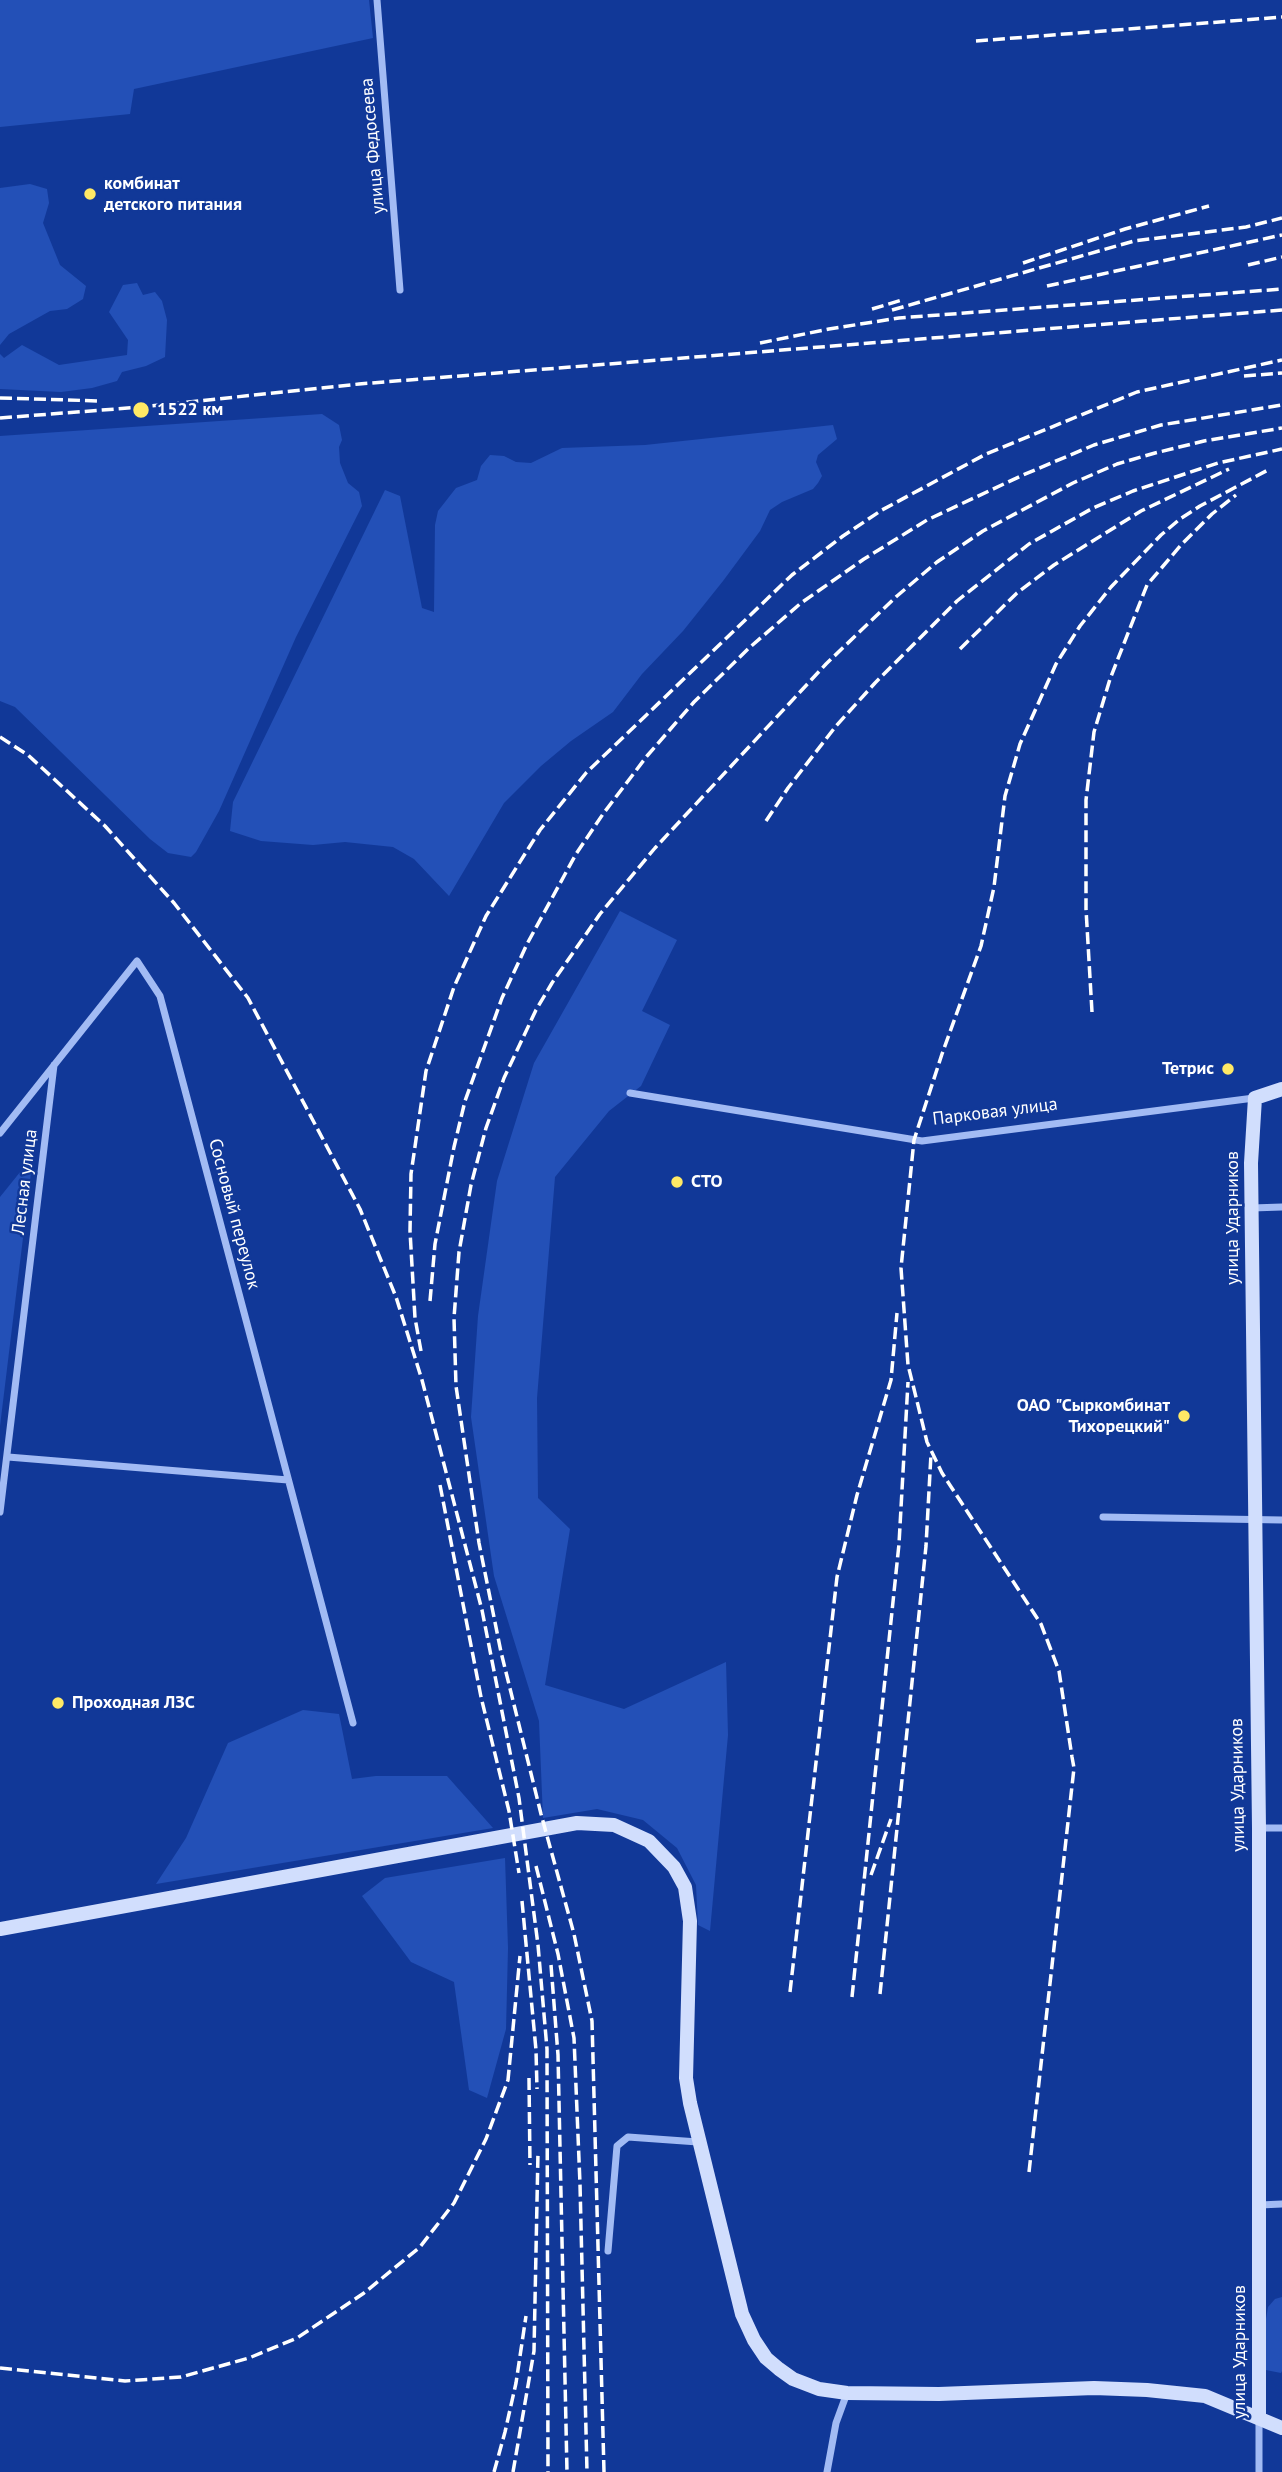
<!DOCTYPE html>
<meta charset="utf-8">
<style>
body{margin:0}
canvas{display:block;background:#113898}
</style>
<canvas width="1282" height="2472"></canvas>
<script>
const c = document.querySelector('canvas').getContext('2d');
c.lineJoin = 'round';
function fill(path, color) {
  c.fillStyle = color;
  c.fill(path, 'evenodd');
}
function poly(rows) {
  const path = new Path2D();
  for (const r of rows) {
    path.moveTo(r[0], r[1]);
    for (let i = 2; i < r.length; i += 2) path.lineTo(r[i], r[i + 1]);
  }
  return path;
}
function trace(path, color, width, dash) {
  c.strokeStyle = color;
  c.lineWidth = width;
  c.lineCap = dash ? 'butt' : 'round';
  c.setLineDash(dash || []);
  c.stroke(path);
}
function write(font, color, halo, rows, align = 'center') {
  c.font = font + ' "PT Sans",sans-serif';
  c.lineWidth = 5;
  c.setLineDash([]);
  c.textBaseline = 'middle';
  c.strokeStyle = halo;
  c.fillStyle = color;
  for (const [text, x, y, turn = 0] of rows) {
    c.save();
    c.translate(x, y);
    c.rotate((+turn || 0) * Math.PI / 180);
    c.textAlign = isNaN(turn) ? turn : align;
    if (halo) c.strokeText(text, 0, 0);
    c.fillText(text, 0, 0);
    c.restore();
  }
}
fill(poly([
 [0,0,369,0,373,38,134,89,130,114,0,127],
 [30,184,47,189,49,203,43,223,60,265,86,286,83,299,67,309,50,311,9,334,0,345,0,188],
 [137,283,143,295,155,292,162,301,167,320,165,357,146,366,122,372,117,381,92,388,61,392,0,389,0,354,4,358,22,345,59,365,127,355,128,340,109,312,123,285],
 [322,414,339,425,342,440,339,447,340,463,348,483,359,492,362,506,296,637,219,811,196,852,191,857,168,853,150,839,15,707,0,701,0,436],
 [833,425,837,439,818,455,816,462,822,476,818,483,813,489,782,502,770,510,760,531,723,581,683,631,642,674,613,712,571,741,541,766,504,803,449,896,414,859,393,847,345,842,313,845,261,841,230,831,233,802,385,490,400,496,422,608,434,612,435,525,438,511,456,488,477,480,481,466,490,455,504,456,516,462,531,463,562,448,645,445],
 [620,911,677,940,642,1011,670,1025,641,1086,609,1111,555,1177,537,1398,538,1498,570,1529,545,1685,624,1709,726,1662,728,1735,710,1931,698,1925,696,1885,677,1848,643,1820,597,1809,543,1818,539,1721,494,1576,471,1417,478,1316,497,1181,534,1063],
 [33,1156,0,1426,0,1197],
 [303,1710,339,1714,352,1779,376,1776,447,1776,493,1828,156,1884,186,1838,228,1743],
 [505,1858,508,1948,506,2029,487,2098,469,2090,454,1982,411,1962,362,1896,385,1878],
 [1282,2297,1282,2371,1281,2373,1266,2370,1266,2319,1268,2307,1275,2299]
]), '#2350b7');
trace(poly([
 [377,0,400,290],
 [630,1093,922,1141,1254,1098],
 [0,1133,137,961,160,996,353,1723],
 [1252,1208,1282,1207],
 [8,1457,288,1480],
 [0,1512,54,1065],
 [1103,1517,1282,1520],
 [1259,1828,1282,1828],
 [1260,2205,1282,2204],
 [608,2251,617,2146,628,2137,698,2142],
 [1259,2418,1259,2472],
 [827,2472,836,2423,847,2393]
]), '#a2bbf4', 7);
trace(poly([
 [0,1929,577,1823,614,1825,649,1841,674,1867,685,1887,690,1921,686,2078,690,2103,742,2314,754,2340,766,2358,779,2369,793,2379,819,2389,847,2393,939,2394,1094,2388,1147,2390,1205,2396,1282,2428],
 [1259,2417,1259,1828,1251,1163,1255,1098,1282,1089]
]), '#d1defd', 14);
trace(poly([
 [976,41,1282,17],
 [1023,263,1125,229,1209,206],
 [1248,265,1282,257],
 [1047,286,1282,235],
 [872,309,902,300],
 [892,310,1134,241,1246,227,1282,218],
 [760,343,829,329,899,318,1282,289],
 [1244,376,1282,373],
 [0,398,101,401],
 [0,418,141,407,359,384,1282,310],
 [960,649,1017,593,1054,565,1141,511,1229,469],
 [0,737,28,755,105,826,174,903,248,998,360,1209,396,1297,422,1380,482,1610,519,1798,538,1945,547,2049,548,2472],
 [766,821,788,788,836,726,875,683,957,601,1029,544,1093,508,1133,491,1218,463,1282,449],
 [1092,1012,1086,909,1086,800,1094,732,1110,679,1147,585,1181,545,1212,514,1236,495],
 [430,1301,435,1244,454,1147,465,1101,502,998,527,944,576,854,603,814,647,756,694,702,749,648,801,603,864,559,927,520,1023,475,1094,445,1161,425,1282,405],
 [421,1351,415,1318,410,1231,411,1174,426,1071,454,987,486,916,540,830,586,773,792,575,843,536,882,510,986,454,1137,392,1282,360],
 [440,1485,481,1697,509,1811,519,1873],
 [536,1866,558,1954,574,2038,580,2184,587,2472],
 [871,1875,891,1819],
 [522,1901,536,2050,537,2089],
 [551,1965,558,2055,567,2472],
 [790,1992,837,1577,857,1495,891,1380,897,1313],
 [880,1994,926,1546,931,1454],
 [852,1997,899,1544,908,1382],
 [529,2078,530,2165],
 [1029,2172,1074,1768,1072,1757,1059,1671,1041,1624,942,1473,927,1442,914,1389,908,1365,901,1268,914,1140,942,1054,981,946,994,887,1005,796,1020,744,1056,664,1080,626,1111,587,1161,535,1180,519,1200,506,1268,470],
 [0,2368,125,2381,181,2377,249,2358,297,2338,364,2293,420,2247,454,2203,486,2139,508,2080,520,1956],
 [494,2472,505,2432,516,2383,526,2316],
 [513,2472,534,2351,538,2152],
 [604,2472,592,2021,574,1934,541,1814,501,1652,479,1543,456,1386,454,1318,459,1252,471,1185,486,1128,504,1078,536,1010,552,983,600,914,655,848,826,664,897,596,937,562,983,531,1073,483,1117,464,1155,453,1204,441,1282,428]
]), '#fff', 3.5, [12, 5]);
for (const [x, y, r, color] of [
 [90,194,7,"#ffe965"],
 [141,410,9,"#ffe965"],
 [1228,1069,7,"#ffe965"],
 [677,1182,7,"#ffe965"],
 [1184,1416,7,"#ffe965"],
 [58,1703,7,"#ffe965"]
]) {
  const dot = new Path2D();
  dot.arc(x, y, r, 0, 2 * Math.PI);
  c.fillStyle = color;
  c.fill(dot);
  trace(dot, '#113898', 2.5);
}
write('18px', '#fff', '#113898', [
 ["улица Федосеева",373,146,-95],
 ["Парковая улица",995,1112,-7],
 ["Лесная улица",25,1182,-83],
 ["Сосновый переулок",234,1214,75],
 ["улица Ударников",1233,1218,-90],
 ["улица Ударников",1238,1785,-91],
 ["улица Ударников",1240,2352,-90]
]);
write('bold 18px', '#fff', '#113898', [
 ["комбинат",104,184],
 ["детского питания",104,205],
 ["1522 км",157,410],
 ["Тетрис",1214,1069,"right"],
 ["СТО",691,1182],
 ["ОАО \"Сыркомбинат",1170,1406,"right"],
 ["Тихорецкий\"",1170,1427,"right"],
 ["Проходная ЛЗС",72,1703]
], 'left');
</script>
